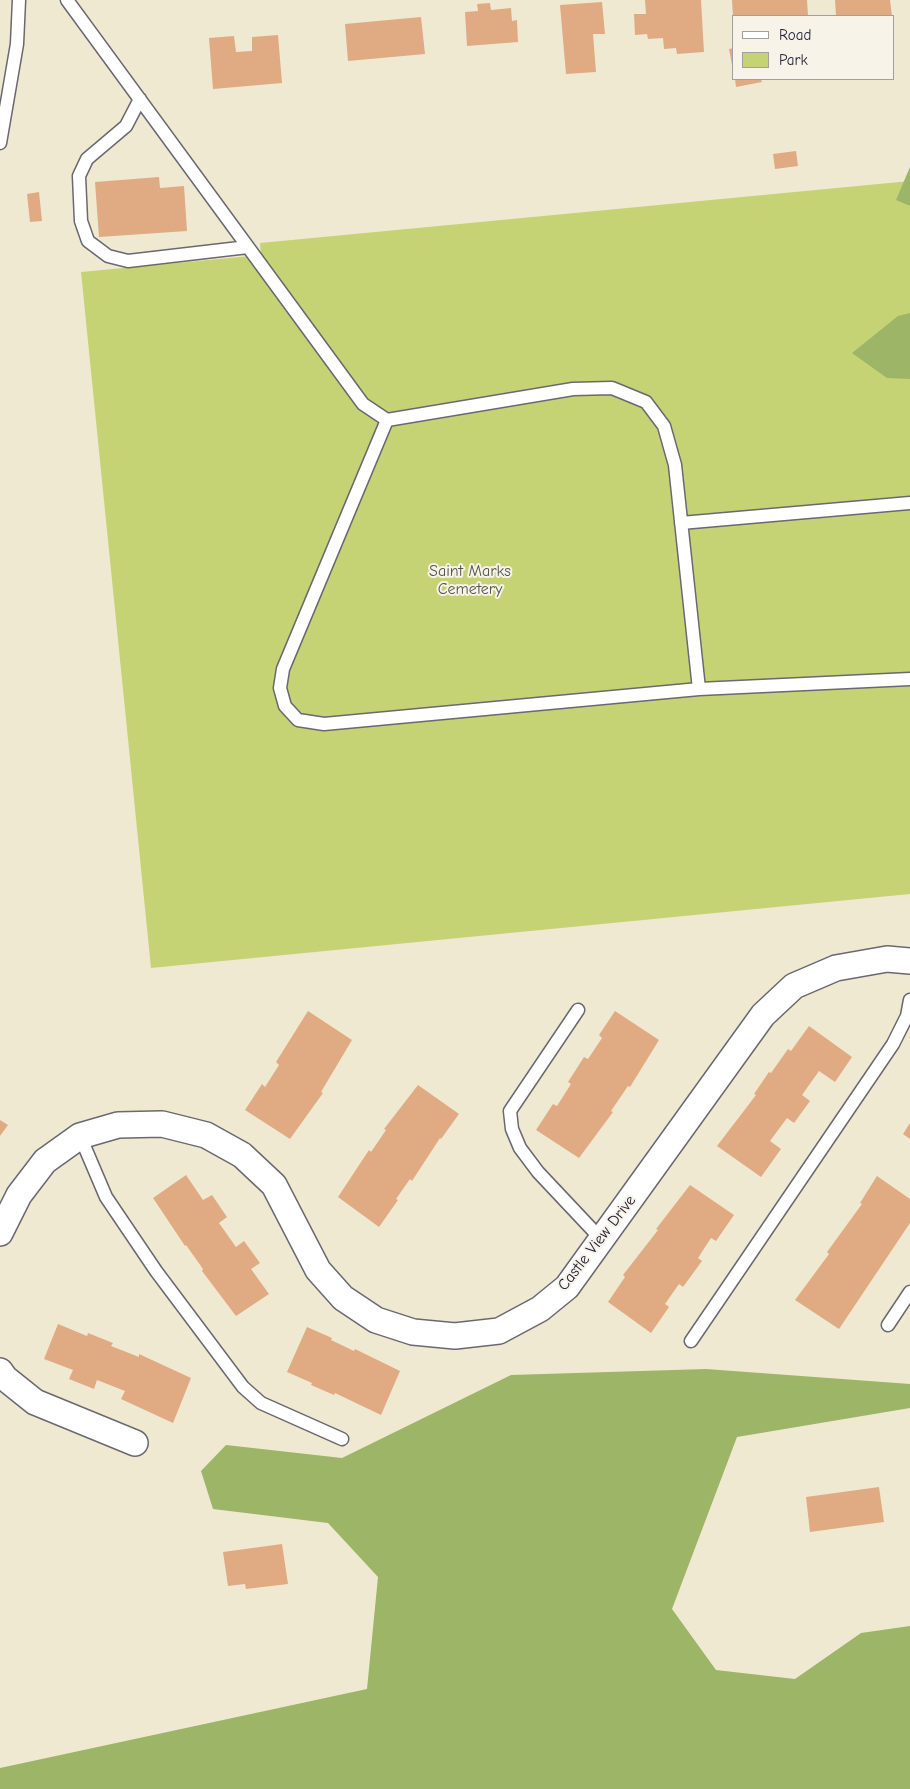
<!DOCTYPE html>
<style>
body{margin:0}
#map{position:relative;width:910px;height:1789px;overflow:hidden;background:#f0e9d2;font-family:"Comic Neue",sans-serif}
canvas{display:block}
.legend{position:absolute;left:732px;top:15px;width:162px;height:65px;box-sizing:border-box;background:#f7f3e8;border:1px solid #a29fa3;margin:0;padding:6px 9px;list-style:none;font-size:15px;color:#22223b}
.legend li{display:flex;align-items:center;gap:10px;height:25px}
.legend b{width:25px;border:1px solid #a29fa3}
</style>
<div id="map">
<canvas width="910" height="1789"></canvas>
<ul class="legend">
<li><b style="height:6px;background:#fff"></b>Road</li>
<li><b style="height:14px;background:#c6d375"></b>Park</li>
</ul>
</div>
<script>
const c = document.querySelector('canvas').getContext('2d');
c.lineJoin = 'round';
function fill(path, color) {
  c.fillStyle = color;
  c.fill(path, 'evenodd');
}
function poly(rows) {
  const path = new Path2D();
  for (const r of rows) {
    path.moveTo(r[0], r[1]);
    for (let i = 2; i < r.length; i += 2) path.lineTo(r[i], r[i + 1]);
  }
  return path;
}
function trace(path, color, width, dash) {
  c.strokeStyle = color;
  c.lineWidth = width;
  c.lineCap = dash ? 'butt' : 'round';
  c.setLineDash(dash || []);
  c.stroke(path);
}
function write(font, color, halo, rows, align = 'center') {
  c.font = font + ' "Comic Neue",sans-serif';
  c.lineWidth = 4;
  c.setLineDash([]);
  c.textBaseline = 'middle';
  c.strokeStyle = halo;
  c.fillStyle = color;
  for (const [text, x, y, turn = 0] of rows) {
    c.save();
    c.translate(x, y);
    c.rotate((+turn || 0) * Math.PI / 180);
    c.textAlign = isNaN(turn) ? turn : align;
    if (halo) c.strokeText(text, 0, 0);
    c.fillText(text, 0, 0);
    c.restore();
  }
}
fill(poly([
 [910,181,910,894,151,968,81,272,261,255,260,243]
]), '#c6d375');
fill(poly([
 [910,167,910,206,896,200],
 [910,313,910,379,887,378,852,353,898,316],
 [706,1369,910,1384,910,1408,737,1437,672,1609,716,1670,795,1679,861,1633,910,1626,910,1789,0,1789,0,1768,367,1689,378,1577,328,1523,213,1509,201,1471,226,1445,342,1458,511,1375]
]), '#9cb566');
fill(poly([
 [645,0,701,0,704,52,677,54,676,48,664,49,663,38,648,39,647,34,635,35,634,14,646,14],
 [732,0,807,0,808,16,733,16],
 [835,0,890,0,892,16,836,16],
 [602,2,605,34,593,34,596,72,566,74,560,5],
 [490,3,491,10,511,8,512,21,517,20,518,42,467,46,465,12,478,11,477,4],
 [421,17,425,54,348,61,345,24],
 [278,35,282,83,213,89,209,38,234,36,236,52,252,51,252,37],
 [734,48,734,70,733,70,729,49],
 [735,79,761,79,762,82,736,87],
 [796,151,798,166,775,169,773,154],
 [159,177,160,188,184,186,187,231,99,237,95,182],
 [39,192,42,221,30,222,27,194],
 [308,1011,352,1040,321,1092,323,1093,290,1139,245,1110,262,1084,265,1087,279,1065,276,1062],
 [615,1011,659,1040,630,1087,628,1086,611,1111,613,1112,579,1158,536,1130,553,1104,557,1106,571,1084,568,1082,584,1057,588,1059,602,1038,599,1035],
 [809,1026,852,1057,835,1082,819,1071,802,1095,810,1101,794,1123,787,1118,770,1141,781,1149,761,1177,717,1146,756,1095,754,1094,769,1072,771,1073,788,1049,791,1051],
 [418,1085,459,1114,441,1139,440,1138,412,1181,410,1179,396,1199,398,1200,379,1227,338,1197,369,1150,371,1152,386,1130,384,1129],
 [0,1120,8,1125,0,1136],
 [910,1123,910,1139,903,1134],
 [186,1175,203,1200,212,1195,227,1217,219,1223,236,1247,244,1241,260,1263,251,1269,269,1294,236,1316,202,1271,203,1269,186,1245,185,1246,153,1198],
 [877,1176,910,1199,910,1223,839,1329,795,1300,829,1254,827,1252,862,1204,860,1203],
 [690,1185,734,1215,716,1241,711,1238,698,1258,702,1261,683,1287,679,1284,665,1304,669,1307,651,1333,608,1302,625,1277,623,1275,658,1230,656,1229],
 [58,1324,87,1336,88,1333,113,1343,111,1346,139,1357,139,1354,191,1378,173,1423,121,1399,125,1391,97,1380,94,1389,69,1379,73,1370,44,1359],
 [307,1327,332,1338,331,1340,354,1351,355,1349,400,1371,381,1415,335,1393,334,1395,311,1385,312,1383,287,1372],
 [879,1487,884,1522,810,1532,806,1497],
 [282,1544,288,1584,246,1589,245,1584,228,1586,223,1552]
]), '#e0aa83');
const service = poly([
 [67,0,363,404,387,420,573,389,612,388,646,402,664,426,675,465,699,689],
 [140,99,126,126,87,159,79,176,81,221,88,241,108,256,128,261,248,247],
 [0,143,17,44,19,0],
 [387,420,283,669,280,688,285,706,298,720,324,724,699,689,910,679],
 [681,523,910,503],
 [578,1010,510,1111,512,1129,520,1148,538,1172,602,1240],
 [80,1136,106,1197,156,1271,243,1387,261,1403,342,1439],
 [888,1325,910,1292],
 [691,1341,893,1044,907,1016,910,1000]
]);
const minor = poly([
 [0,1233,19,1195,45,1161,80,1136,118,1125,162,1124,206,1135,242,1155,274,1185,318,1270,343,1298,376,1320,413,1332,455,1336,499,1331,540,1309,567,1287,763,1015,794,986,836,968,887,959,910,961],
 [0,1371,5,1378,35,1402,135,1443]
]);
trace(service, '#6a6870', 15);
trace(minor, '#6a6870', 28);
trace(service, '#fff', 12);
trace(minor, '#fff', 25);
write('16px', '#53574c', '#f7f3e8', [
 ["Saint Marks",470,571],
 ["Cemetery",470,589]
]);
write('16px', '#22223b', '#f7f3e8', [
 ["Castle View Drive",597,1243,-52]
]);
</script>
